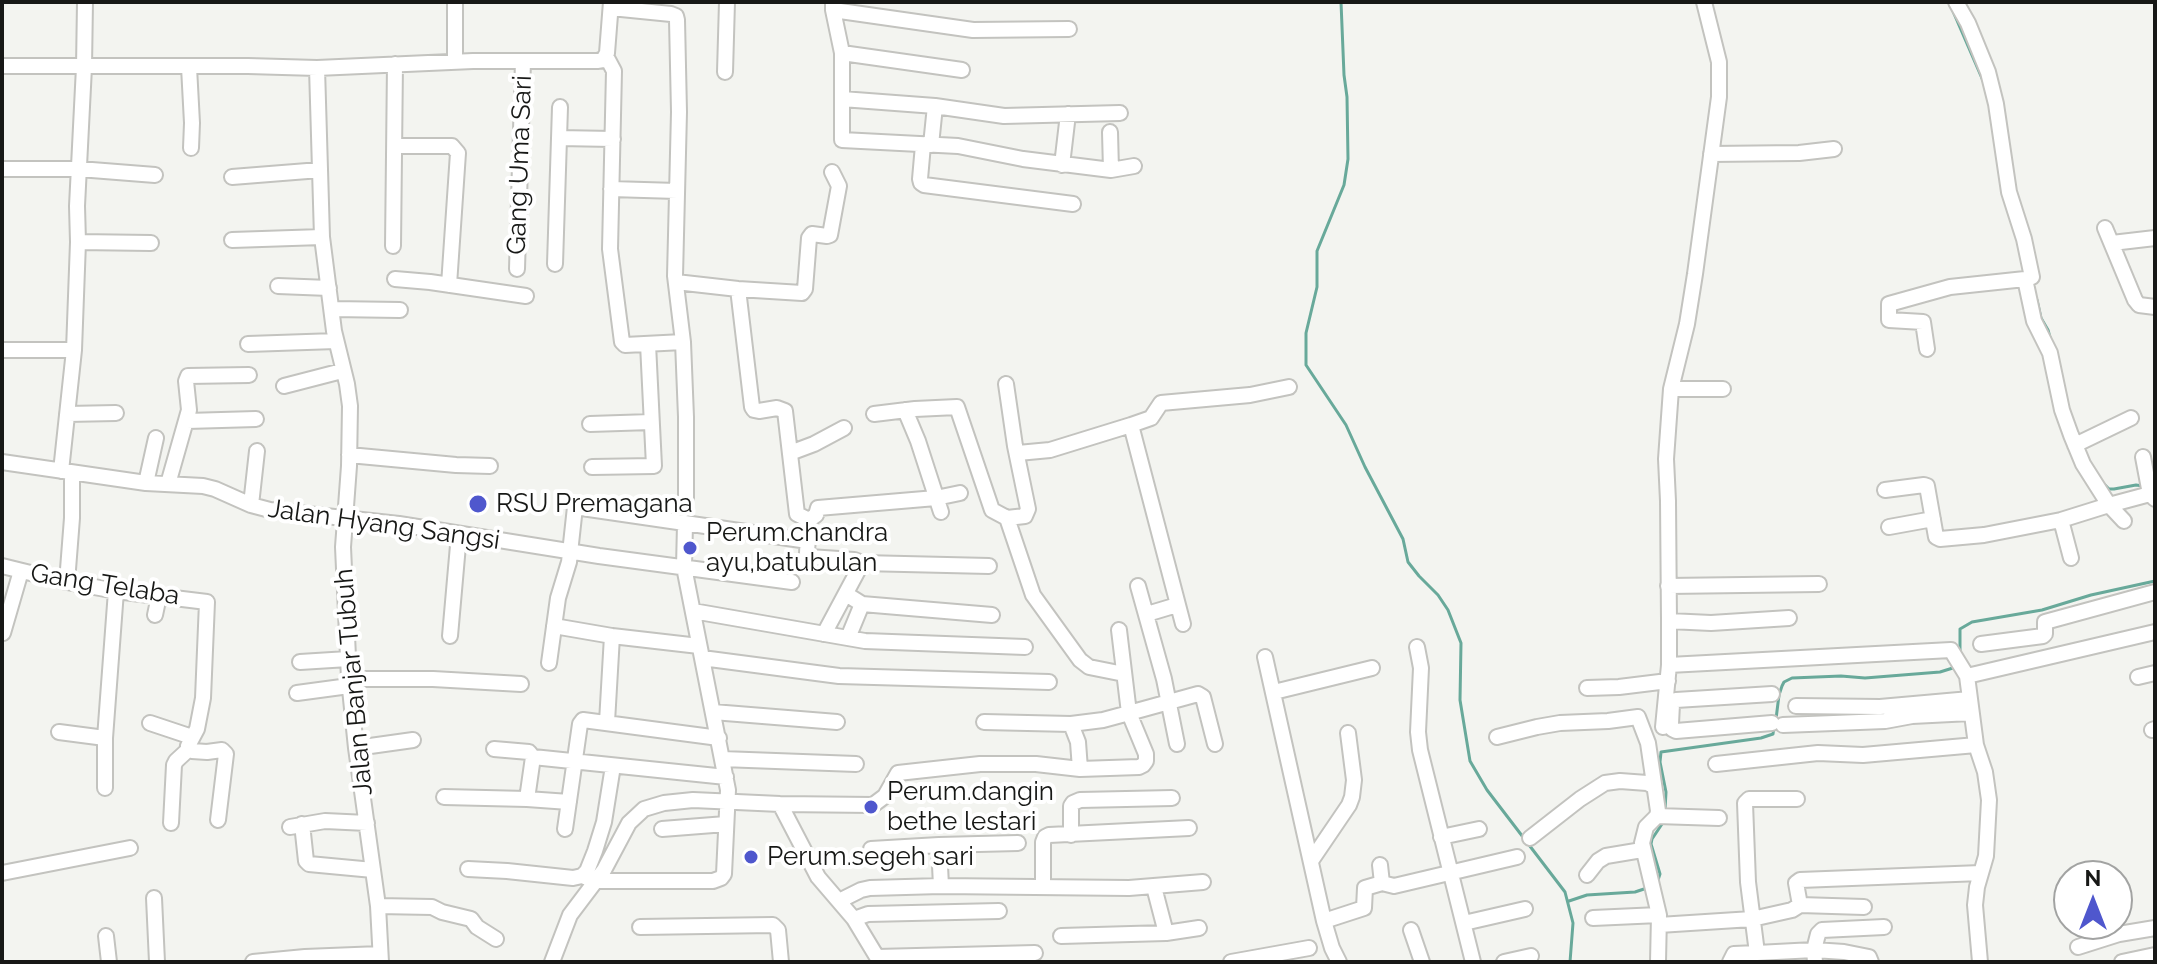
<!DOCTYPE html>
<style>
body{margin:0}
#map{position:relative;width:2157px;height:964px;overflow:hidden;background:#f3f4f0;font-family:Raleway,sans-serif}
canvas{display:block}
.frame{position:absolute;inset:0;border:4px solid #171816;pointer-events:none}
.north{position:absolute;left:2053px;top:860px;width:80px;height:80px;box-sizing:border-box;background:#fff;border:2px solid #a2a3a2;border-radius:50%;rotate:0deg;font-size:22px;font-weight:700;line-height:32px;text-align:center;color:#171816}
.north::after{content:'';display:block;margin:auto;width:28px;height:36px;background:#4f57cd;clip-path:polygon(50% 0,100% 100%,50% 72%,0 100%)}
</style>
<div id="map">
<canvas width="2157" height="964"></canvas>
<div class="frame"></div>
<div class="north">N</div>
</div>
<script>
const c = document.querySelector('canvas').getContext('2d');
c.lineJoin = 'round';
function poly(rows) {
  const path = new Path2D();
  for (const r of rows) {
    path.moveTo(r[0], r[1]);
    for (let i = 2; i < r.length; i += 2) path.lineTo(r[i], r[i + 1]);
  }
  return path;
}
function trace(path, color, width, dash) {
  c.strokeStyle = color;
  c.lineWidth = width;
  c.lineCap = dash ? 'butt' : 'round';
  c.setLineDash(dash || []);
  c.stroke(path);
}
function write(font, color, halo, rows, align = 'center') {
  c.font = font + ' Raleway,sans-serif';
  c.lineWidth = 8;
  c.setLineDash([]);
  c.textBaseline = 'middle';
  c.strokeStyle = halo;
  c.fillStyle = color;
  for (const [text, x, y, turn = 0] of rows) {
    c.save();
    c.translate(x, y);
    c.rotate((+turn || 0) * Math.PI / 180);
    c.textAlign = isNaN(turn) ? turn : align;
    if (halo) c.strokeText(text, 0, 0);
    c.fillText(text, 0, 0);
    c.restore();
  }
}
trace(poly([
 [1341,2,1344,75,1347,97,1348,159,1344,185,1317,251,1317,287,1306,333,1306,365,1346,425,1365,467,1403,539,1408,562,1419,576,1438,595,1448,610,1461,643,1460,700,1470,761,1487,790,1565,892,1573,923,1570,962],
 [1952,9,1984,83],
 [2037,300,2041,318,2048,330,2051,341],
 [2102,482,2109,489,2114,489,2136,485,2143,486],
 [1960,652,1960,629,1972,622,2042,610,2091,595,2155,581],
 [1776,719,1779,695,1782,686,1784,682,1792,678,1841,676,1865,678,1940,672,1956,667],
 [1665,810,1666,792,1660,762,1661,752,1761,738,1773,734,1774,726],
 [1657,883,1660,874,1651,844,1652,839,1664,821],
 [1569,901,1587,895,1635,892,1647,888]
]), '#68a99a', 3);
const minor = poly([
 [833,2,833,10,842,53,842,140,958,146,1023,159,1111,170,1134,166],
 [1956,2,1968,23,1988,72,1996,104,2009,192,2024,239,2032,277,2025,279,2034,321,2050,353,2062,410,2071,435,2083,464,2109,505,2150,494],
 [611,8,671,14,676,16,677,20,679,112,675,276,683,342,686,417,686,498],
 [833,10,973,30,1069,29],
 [842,53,962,70],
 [606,56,614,71,610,249,622,342,625,345,683,342],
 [455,62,455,2],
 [2,66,248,66,317,68,473,61,597,61,603,60,607,53,611,2],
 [189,67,192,123,191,148],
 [317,68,322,237,334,331,347,384,350,406,349,466,343,547,349,679,356,748,378,906,381,962],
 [725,72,727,2],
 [842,99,935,106],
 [1110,132,1111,170],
 [559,138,613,139],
 [923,145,920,179,921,183,924,185,1073,204],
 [931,145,935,106,1004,116,1120,113],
 [395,146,452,146,458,153,449,285],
 [1711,154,1799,153,1834,149],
 [1062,165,1068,114],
 [2,169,79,169,155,175],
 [232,177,320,170],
 [611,189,677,191],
 [2105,228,2135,300,2139,305,2155,307],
 [232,240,322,237],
 [78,242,151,243],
 [2112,243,2155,238],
 [393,246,395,64],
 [555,264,560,107],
 [517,269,523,61],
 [395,279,430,282,526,296],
 [676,282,738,289,802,293,805,289,809,238,812,234,827,236,830,235,839,186,832,172],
 [278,286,329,288],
 [738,289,752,407,754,410,759,411,777,408,785,411,797,514,809,520,807,553,809,557,854,560,862,563,989,566],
 [332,309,400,310],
 [248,344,336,341],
 [1927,349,1923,322,1889,320,1889,304,1950,287,2025,279],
 [2,350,74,350],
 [284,386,342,371],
 [1671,389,1723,389],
 [905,410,918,441,941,512],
 [67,414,116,413],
 [874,414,915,409,957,407,992,510,1007,518,1025,516,1028,509,1015,446,1006,384],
 [187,421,256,419],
 [590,424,651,422],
 [1131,425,1151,418,1161,403,1250,395,1289,387],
 [2075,445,2131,418],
 [790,453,814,444,844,428],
 [1018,453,1050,450,1131,425,1183,624],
 [349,455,456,465,490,466],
 [2143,457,2150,494,2155,499],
 [2,462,146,483,203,486,215,489,251,505,270,510,399,524,599,556,792,582],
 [592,467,654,466,648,344],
 [61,471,74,350,78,242,77,206,84,67,85,2],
 [146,483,156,438],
 [168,484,189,410,186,381,188,376,249,375],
 [1885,490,1924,485,1927,486,1936,537,1940,539,1984,535,2061,520,2109,505,2124,521],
 [251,505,257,451],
 [1007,518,1033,595,1080,660,1089,667,1124,674],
 [809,520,816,515,818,508,936,498,960,493],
 [2061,520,2071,558],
 [1889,527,1933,519],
 [2,566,67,582,116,591,207,602,203,698,197,729,188,746,192,751,207,752,222,750,226,754,218,820],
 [67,582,72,518,72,473],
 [1138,586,1164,679,1177,744],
 [1668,586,1819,584],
 [846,594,862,604,992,615],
 [693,611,865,641,1025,647],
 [1147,614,1177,605],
 [155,615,159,596],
 [1669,621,1668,501,1666,459,1671,389,1687,324,1695,274,1719,97,1719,62,1704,2],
 [554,626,612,636,699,646],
 [3,633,21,571],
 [824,634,862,563],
 [450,636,459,534],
 [848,638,862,604],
 [1981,644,2043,636,2045,634,2045,622,2155,592],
 [1417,647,1421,668,1418,732,1420,750,1473,962],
 [1265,657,1324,921,1332,948,1339,962],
 [702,658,839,676,1049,682],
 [300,662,348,659],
 [549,663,558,598,569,562,575,507,808,541],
 [1669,665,1669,621,1711,623,1789,618],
 [1967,676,2155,632],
 [2138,677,2155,673],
 [349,679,433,679,521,684],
 [1587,688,1619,687,1668,681],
 [1274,692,1372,668],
 [297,693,349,686],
 [1772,694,1676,700,1672,704,1671,724,1672,729,1676,731,1772,723],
 [1796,706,1880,707,1970,699],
 [713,712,837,722],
 [607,722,612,636],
 [984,722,1071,724],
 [150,723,192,737],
 [1783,725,1885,721,1912,716,1971,713],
 [1663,727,1669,665,1951,650,1967,676,1976,745,1985,772,1989,800,1986,856,1977,887,1975,905,1980,962],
 [2152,730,2155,729],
 [59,732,105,738],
 [1497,737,1537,727,1560,723,1608,721,1638,717,1648,743,1658,811,1657,816,1646,827,1642,843,1659,915,1658,962],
 [356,748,413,740],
 [494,749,529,752,533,757],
 [722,759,856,764],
 [1716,764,1818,753,1863,755,1976,745],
 [1080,769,1139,767,1143,765,1146,761,1146,754,1129,713,1198,694,1203,697,1215,744],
 [105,788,105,738,116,591],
 [444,797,527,799,533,757,726,777],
 [527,799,569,802],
 [780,804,818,877,854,919,880,962],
 [1657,816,1719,818],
 [171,823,174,765,176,761,189,749],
 [302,824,306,861,309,864,373,870],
 [290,827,325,821,367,823],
 [565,829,580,724,583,720,719,738],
 [662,829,726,824],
 [1071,835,1071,806,1073,803,1080,800,1172,798],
 [1441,837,1479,829],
 [1530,838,1580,799,1605,783,1620,781,1647,783,1653,786],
 [939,845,1018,843],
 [871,849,939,845,941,886],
 [1311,861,1349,805,1352,797,1354,780,1348,733],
 [468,869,507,871,573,878,582,876,595,881,713,881,721,878,724,874,728,790,684,567,685,524],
 [2,873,130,848],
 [1587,875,1598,861,1606,856,1642,850],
 [582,876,587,871,595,851,604,822,613,766],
 [1382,883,1394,886,1517,857],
 [1043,887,1043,842,1045,837,1049,835,1189,828],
 [154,898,157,962],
 [839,901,861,890,870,888,941,886,1129,888,1203,882],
 [1800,905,1796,883,1800,880,1981,873],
 [378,906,432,907,442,912,471,919,477,927,496,939],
 [1593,918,1659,915],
 [854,919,868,914,999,911],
 [1324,921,1364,908,1365,888,1382,883,1380,865],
 [1464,923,1525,909],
 [1659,925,1752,919,1792,910,1800,905,1864,907],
 [640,927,773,925,778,930,781,962],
 [1411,930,1422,962],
 [1166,933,1199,928],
 [106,936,109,962],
 [1061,936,1166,933,1154,887],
 [2078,947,2119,934,2155,928],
 [1757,953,1814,950,1818,934,1822,930,1884,927],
 [877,957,1035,953],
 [253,962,305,957,380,954],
 [552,962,570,915,604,870,629,823,644,809,664,803,693,800,780,804,873,805,885,796,898,773,980,764,1036,764,1080,769,1078,742,1071,724,1103,720,1129,713,1119,630],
 [1231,962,1309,948],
 [1504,962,1531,956],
 [1730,962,1734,954,1757,953,1748,882,1745,803,1749,799,1797,799],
 [1815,962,1814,950,1844,952,1869,957,1871,962],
 [2122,962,2155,955]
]);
trace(minor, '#c3c3bf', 18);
trace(minor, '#fff', 14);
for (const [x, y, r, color] of [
 [478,504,10,"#4f57cd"],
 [690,548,8,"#4f57cd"],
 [871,807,8,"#4f57cd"],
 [751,857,8,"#4f57cd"]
]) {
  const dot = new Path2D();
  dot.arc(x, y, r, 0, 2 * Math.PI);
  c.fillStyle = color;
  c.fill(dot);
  trace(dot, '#fff', 3);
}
write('26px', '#171816', '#fff', [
 ["Gang Uma Sari",520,165,-88],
 ["Jalan Hyang Sangsi",384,525,8],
 ["Gang Telaba",105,585,9],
 ["Jalan Banjar Tubuh",354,682,-95]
]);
write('26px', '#171816', '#fff', [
 ["RSU Premagana",496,504],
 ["Perum.chandra",706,533],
 ["ayu,batubulan",706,563],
 ["Perum.dangin",887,792],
 ["bethe lestari",887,822],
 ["Perum.segeh sari",767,857]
], 'left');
</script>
